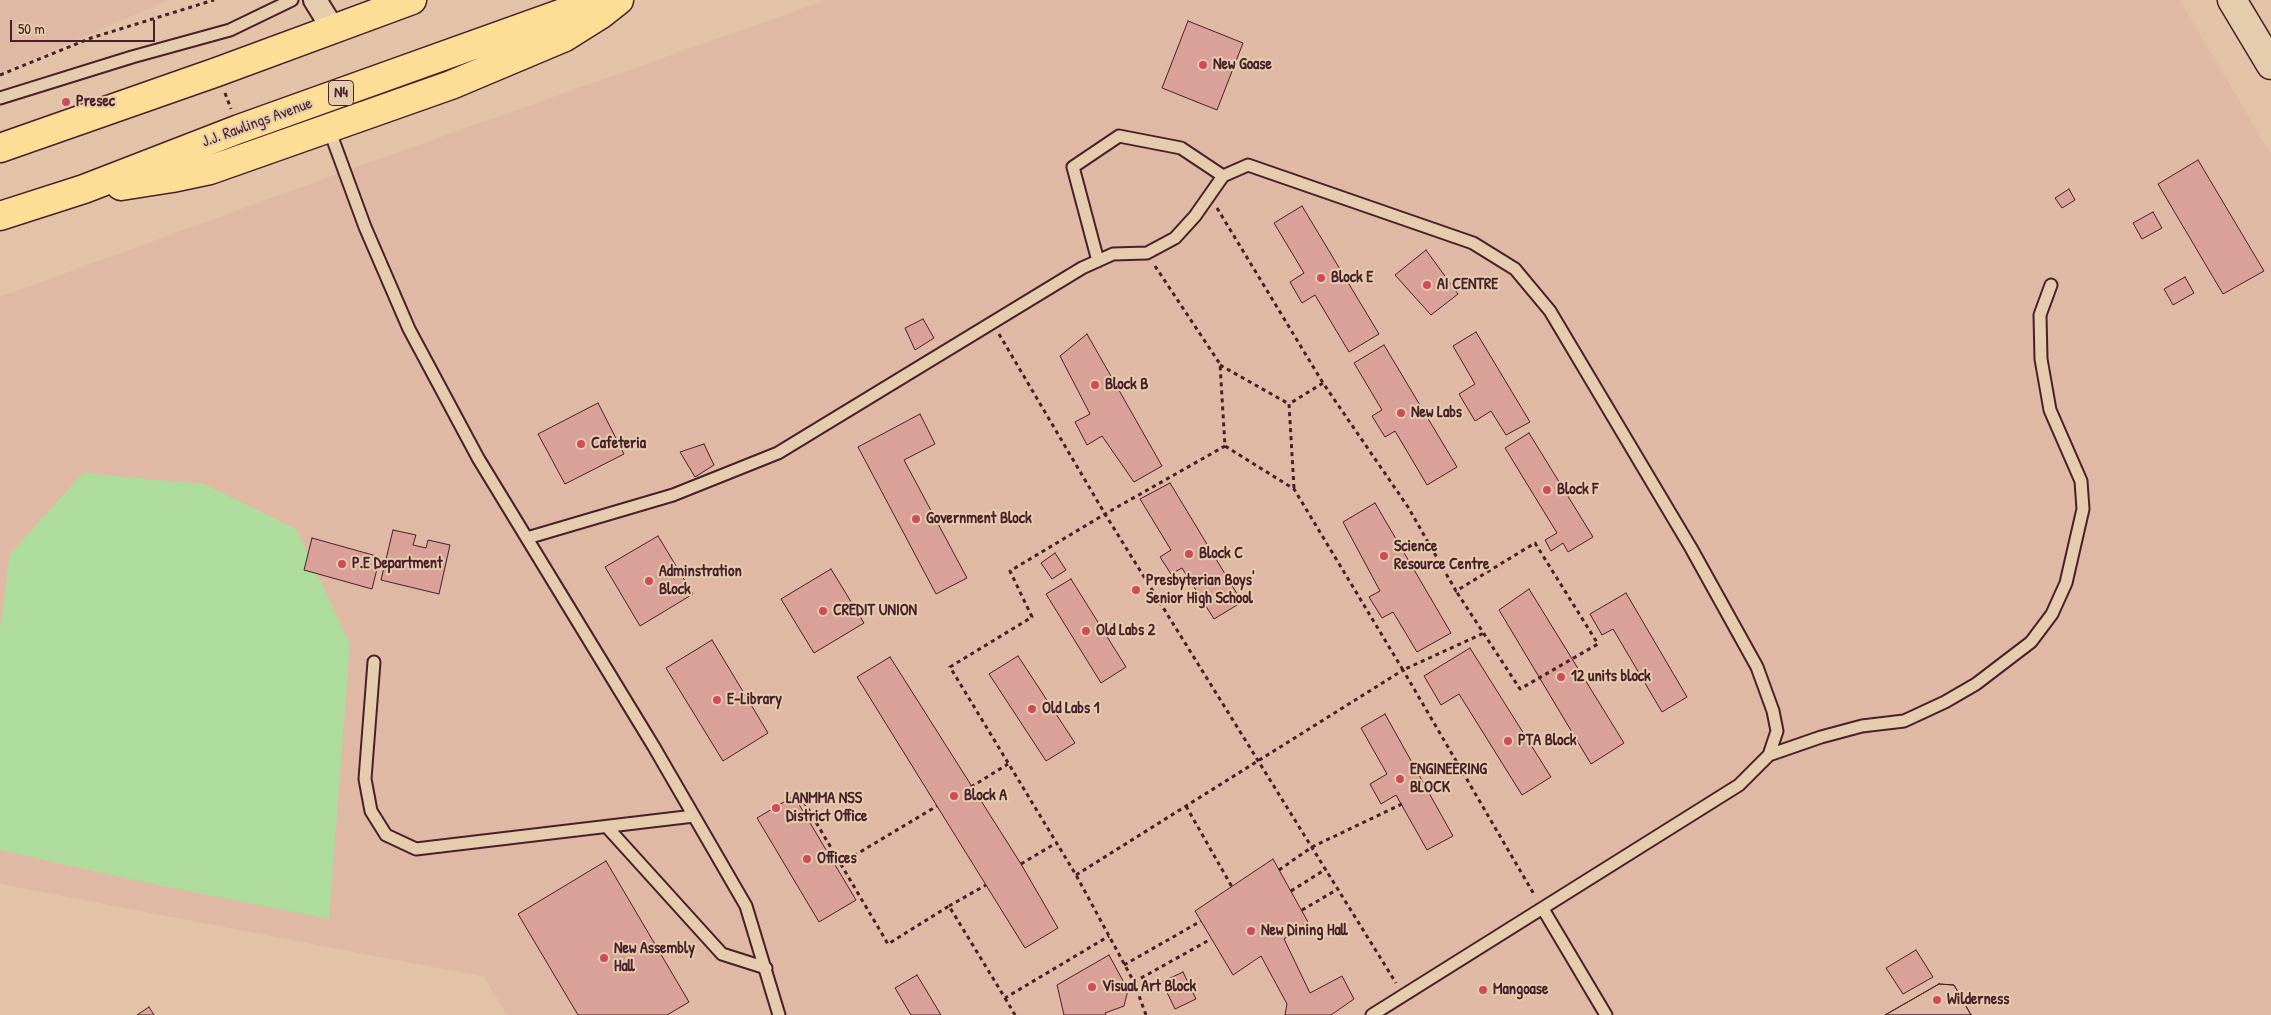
<!DOCTYPE html>
<style>
body{margin:0}
#map{position:relative;width:2271px;height:1015px;overflow:hidden;background:#e2c3a8;font-family:"Patrick Hand",sans-serif}
canvas{display:block}
.scale{position:absolute;left:10px;top:20px;width:145px;height:22px;box-sizing:border-box;border:2px solid #4a1f2b;border-top:0;padding-left:6px;font-size:15px;line-height:18px;white-space:nowrap;color:#4a1f2b;-webkit-text-stroke:4px #e4ccac;paint-order:stroke}
</style>
<div id="map">
<canvas width="2271" height="1015"></canvas>
<div class="scale">50 m</div>
</div>
<script>
const c = document.querySelector('canvas').getContext('2d');
c.lineJoin = 'round';
function fill(path, color) {
  c.fillStyle = color;
  c.fill(path, 'evenodd');
}
function poly(rows) {
  const path = new Path2D();
  for (const r of rows) {
    path.moveTo(r[0], r[1]);
    for (let i = 2; i < r.length; i += 2) path.lineTo(r[i], r[i + 1]);
  }
  return path;
}
function trace(path, color, width, dash) {
  c.strokeStyle = color;
  c.lineWidth = width;
  c.lineCap = dash ? 'butt' : 'round';
  c.setLineDash(dash || []);
  c.stroke(path);
}
function write(font, color, halo, rows, align = 'center') {
  c.font = font + ' "Patrick Hand",sans-serif';
  c.lineWidth = 4;
  c.setLineDash([]);
  c.textBaseline = 'middle';
  c.strokeStyle = halo;
  c.fillStyle = color;
  for (const [text, x, y, turn = 0] of rows) {
    c.save();
    c.translate(x, y);
    c.rotate((+turn || 0) * Math.PI / 180);
    c.textAlign = isNaN(turn) ? turn : align;
    if (halo) c.strokeText(text, 0, 0);
    c.fillText(text, 0, 0);
    c.restore();
  }
}
fill(poly([
 [0,0,169,0,0,73],
 [826,0,2180,0,2271,155,2271,1015,507,1015,484,977,0,884,0,297,345,171]
]), '#e0b9a4');
fill(poly([
 [83,473,204,484,296,529,350,644,329,919,138,881,0,850,0,628,10,554]
]), '#addc9c');
const building = poly([
 [1188,21,1243,43,1217,110,1162,88,1188,21],
 [2198,160,2264,271,2223,294,2158,184,2198,160],
 [2069,189,2075,200,2062,208,2055,198,2069,189],
 [1302,206,1379,334,1349,352,1315,295,1302,303,1290,282,1304,273,1274,223,1302,206],
 [2153,212,2162,228,2142,239,2133,223,2153,212],
 [1426,250,1458,294,1431,315,1395,275,1426,250],
 [2185,277,2194,293,2173,305,2164,289,2185,277],
 [923,319,934,338,915,350,905,328,923,319],
 [1476,332,1530,422,1506,435,1491,411,1475,421,1459,394,1475,384,1453,346,1476,332],
 [1087,334,1162,466,1134,482,1102,436,1087,445,1075,422,1090,414,1060,356,1087,334],
 [1384,345,1457,467,1427,485,1395,431,1385,437,1372,416,1382,410,1354,363,1384,345],
 [598,403,624,454,565,484,538,434,598,403],
 [920,414,935,444,904,460,967,578,936,594,858,447,920,414],
 [1529,433,1593,537,1568,552,1563,543,1551,551,1545,540,1557,533,1505,448,1529,433],
 [704,444,714,465,695,477,680,452,704,444],
 [1170,483,1242,602,1214,619,1182,568,1171,574,1160,557,1171,550,1140,499,1170,483],
 [1375,503,1451,633,1417,652,1393,612,1382,618,1369,597,1380,591,1343,522,1375,503],
 [393,530,416,535,413,545,426,548,428,540,450,545,439,594,381,580,393,530],
 [658,536,693,594,640,626,605,567,658,536],
 [312,538,380,557,372,589,304,570,312,538],
 [1055,553,1066,570,1052,579,1041,563,1055,553],
 [831,569,864,623,814,653,781,599,831,569],
 [1071,579,1126,667,1101,683,1046,594,1071,579],
 [1529,589,1624,743,1591,764,1499,610,1529,589],
 [1626,593,1687,697,1662,712,1613,629,1602,635,1590,614,1626,593],
 [712,640,768,733,723,761,666,668,712,640],
 [1470,648,1551,777,1522,795,1459,694,1441,705,1424,676,1470,648],
 [1018,656,1075,743,1046,761,989,674,1018,656],
 [890,657,1021,864,1058,928,1025,948,857,677,890,657],
 [1385,714,1453,836,1427,850,1396,795,1381,804,1370,784,1387,774,1361,728,1385,714],
 [794,796,856,900,819,922,757,818,794,796],
 [1273,859,1308,922,1284,939,1310,993,1342,976,1354,999,1331,1015,1285,1015,1287,1004,1261,956,1233,975,1195,911,1273,859],
 [606,861,689,1002,667,1015,578,1015,518,914,606,861],
 [1916,950,1933,977,1903,994,1886,968,1916,950],
 [1109,955,1128,990,1124,1006,1105,1013,1106,1015,1064,1015,1057,985,1109,955],
 [1183,972,1196,999,1175,1009,1162,982,1183,972],
 [917,975,941,1015,911,1015,895,988,917,975],
 [1939,984,1954,985,1971,1015,1885,1015,1939,984],
 [1939,984,1954,985,1971,1015,1885,1015,1939,984],
 [149,1007,154,1015,137,1015,149,1007]
]);
fill(building, '#daa199');
trace(building, '#4a1f2b', 1);
const lane = poly([
 [0,98,132,57,230,30,292,0],
 [329,129,365,227,409,329,478,458,654,747,746,906,779,1015],
 [1098,261,1073,167,1119,136,1181,148,1223,176],
 [527,538,673,495,778,453,1082,268,1113,254,1147,253,1175,238,1195,216,1223,176,1248,165,1473,243,1515,269,1550,311,1691,548,1757,667,1773,711,1777,731,1769,755,1739,785,1372,1015],
 [374,662,365,779,371,811,386,835,416,849,694,816],
 [1769,755,1821,737,1862,726,1904,721,1945,702,1976,684,2031,642,2052,614,2066,583,2083,509,2081,481,2050,410,2041,359,2040,315,2051,285],
 [607,827,722,954,766,968],
 [1543,909,1606,1015]
]);
const street = poly([
 [315,0,333,29]
]);
const secondary = poly([
 [2232,0,2271,65]
]);
const highway = poly([
 [0,148,217,72,412,0],
 [121,186,172,178,210,170,451,85,565,37,600,15,619,0],
 [0,216,84,189,239,129,599,0]
]);
trace(lane, '#4a1f2b', 15);
trace(street, '#4a1f2b', 26);
trace(secondary, '#4a1f2b', 31);
trace(highway, '#4a1f2b', 31);
trace(poly([
 [0,75,91,38,214,0],
 [225,93,231,109],
 [1217,208,1323,383,1408,507,1456,591,1535,543,1598,644,1520,689,1456,591],
 [1155,266,1220,364,1225,446,1294,489,1403,670,1484,633],
 [999,334,1105,514,1396,983],
 [1220,365,1289,404],
 [1294,488,1289,404,1323,383],
 [971,787,1008,764],
 [804,802,888,944,949,906,1005,998,1109,936],
 [1186,806,1232,887],
 [840,864,937,806],
 [1021,864,1056,843],
 [1279,870,1312,847,1402,804],
 [1076,875,1403,670,1535,896],
 [1291,891,1326,869],
 [949,906,986,885],
 [1302,910,1338,889],
 [1124,965,1201,921],
 [1134,982,1211,939],
 [1005,998,1015,1015],
 [1146,1015,1134,982,1076,875,950,667,1032,617,1010,571,1105,514,1225,446]
]), '#4a1f2b', 3, [4, 4]);
trace(lane, '#e4ccac', 11);
trace(street, '#e4ccac', 22);
trace(secondary, '#e4ccac', 28);
trace(highway, '#fcde96', 28);
for (const [x, y, r, color] of [
 [1203,65,5,"#d1495b"],
 [66,102,5,"#d1495b"],
 [1321,278,5,"#d1495b"],
 [1427,285,5,"#d1495b"],
 [1095,385,5,"#d1495b"],
 [1401,413,5,"#d1495b"],
 [581,444,5,"#d1495b"],
 [1547,490,5,"#d1495b"],
 [916,519,5,"#d1495b"],
 [1189,554,5,"#d1495b"],
 [1384,556,5,"#d1495b"],
 [342,564,5,"#d1495b"],
 [649,581,5,"#d1495b"],
 [1136,590,5,"#d1495b"],
 [823,611,5,"#d1495b"],
 [1086,631,5,"#d1495b"],
 [1561,677,5,"#d1495b"],
 [717,700,5,"#d1495b"],
 [1032,709,5,"#d1495b"],
 [1508,741,5,"#d1495b"],
 [1400,779,5,"#d1495b"],
 [954,796,5,"#d1495b"],
 [776,808,5,"#d1495b"],
 [807,859,5,"#d1495b"],
 [1251,931,5,"#d1495b"],
 [604,958,5,"#d1495b"],
 [1092,987,5,"#d1495b"],
 [1483,990,5,"#d1495b"],
 [1937,1000,5,"#d1495b"]
]) {
  const dot = new Path2D();
  dot.arc(x, y, r, 0, 2 * Math.PI);
  c.fillStyle = color;
  c.fill(dot);
  trace(dot, '#e4ccac', 2);
}
for (const [x, y, w] of [
 [341,93,25]
]) {
  const box = new Path2D();
  box.roundRect(x - w / 2, y - 12.5, w, 25, 4);
  c.fillStyle = '#e4ccac';
  c.fill(box);
  trace(box, '#4a1f2b', 1);
}
write('bold 15px', '#4a1f2b', null, [
 ["N4",341,93]
]);
write('bold 16px', '#4a1f2b', '#e4ccac', [
 ["New Goase",1213,65],
 ["Presec",76,102],
 ["Block E",1331,278],
 ["AI CENTRE",1437,285],
 ["Block B",1105,385],
 ["New Labs",1411,413],
 ["Cafeteria",591,444],
 ["Block F",1557,490],
 ["Government Block",926,519],
 ["Science",1394,547],
 ["Resource Centre",1394,565],
 ["Block C",1199,554],
 ["P.E Department",352,564],
 ["Adminstration",659,572],
 ["Block",659,590],
 ["Presbyterian Boys'",1146,581],
 ["Senior High School",1146,599],
 ["CREDIT UNION",833,611],
 ["Old Labs 2",1096,631],
 ["12 units block",1571,677],
 ["E-Library",727,700],
 ["Old Labs 1",1042,709],
 ["PTA Block",1518,741],
 ["ENGINEERING",1410,770],
 ["BLOCK",1410,788],
 ["Block A",964,796],
 ["LANMMA NSS",786,799],
 ["District Office",786,817],
 ["Offices",817,859],
 ["New Dining Hall",1261,931],
 ["New Assembly",614,949],
 ["Hall",614,967],
 ["Visual Art Block",1102,987],
 ["Mangoase",1493,990],
 ["Wilderness",1947,1000]
], 'left');
write('16px', '#4a1f2b', '#e4ccac', [
 ["J.J. Rawlings Avenue",257,123,-20]
]);
</script>
